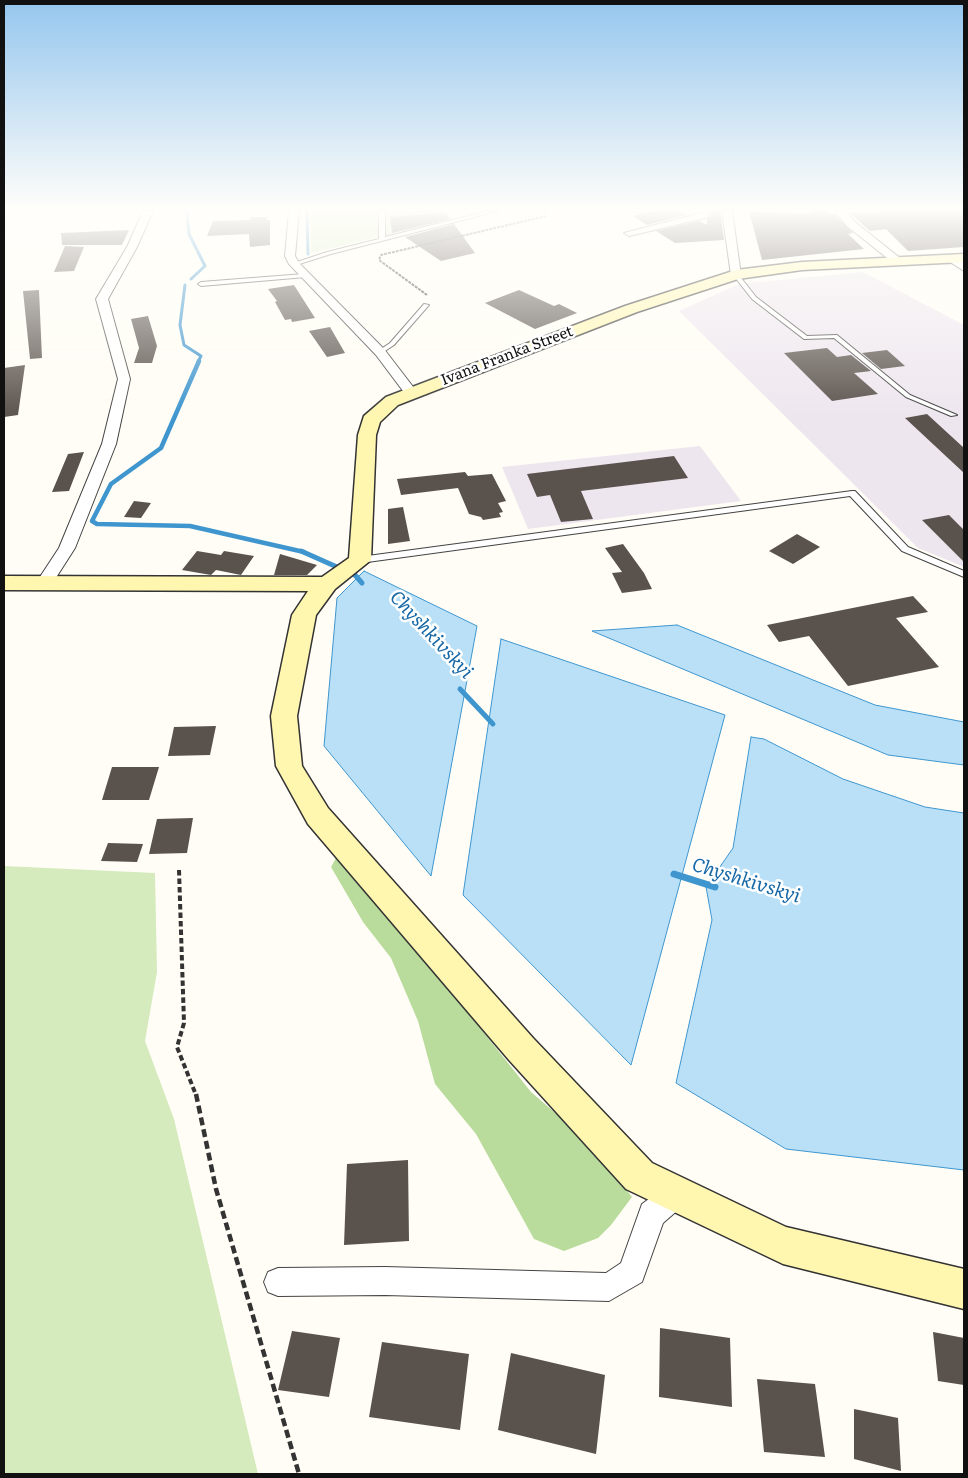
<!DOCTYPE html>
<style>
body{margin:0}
#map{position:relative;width:968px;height:1478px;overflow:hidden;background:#fffdf5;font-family:Literata,serif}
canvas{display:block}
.frame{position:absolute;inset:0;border:5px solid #111;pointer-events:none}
</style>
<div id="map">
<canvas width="968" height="1478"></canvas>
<div class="frame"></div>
</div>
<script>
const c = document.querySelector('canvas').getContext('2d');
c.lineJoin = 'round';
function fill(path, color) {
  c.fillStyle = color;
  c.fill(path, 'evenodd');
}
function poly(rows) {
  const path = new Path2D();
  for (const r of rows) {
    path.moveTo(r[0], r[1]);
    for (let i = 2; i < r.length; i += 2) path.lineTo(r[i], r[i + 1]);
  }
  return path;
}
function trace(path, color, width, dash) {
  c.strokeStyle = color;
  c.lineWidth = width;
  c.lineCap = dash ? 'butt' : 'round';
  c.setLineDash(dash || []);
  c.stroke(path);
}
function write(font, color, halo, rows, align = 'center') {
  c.font = font + ' Literata,serif';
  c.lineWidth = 5;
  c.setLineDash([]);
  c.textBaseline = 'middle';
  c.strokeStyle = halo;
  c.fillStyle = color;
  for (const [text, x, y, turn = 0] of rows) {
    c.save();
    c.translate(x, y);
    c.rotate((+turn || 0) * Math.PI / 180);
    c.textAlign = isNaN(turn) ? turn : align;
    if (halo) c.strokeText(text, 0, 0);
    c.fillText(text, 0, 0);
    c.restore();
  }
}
fill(poly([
 [863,272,964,325,964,567,918,548,679,311,739,284],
 [700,446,741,501,528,529,502,467]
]), '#eee6ef');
fill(poly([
 [311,211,378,211,378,237,311,253],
 [385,211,450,211,452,221,385,236],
 [4,866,155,873,157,972,145,1041,174,1119,258,1474,4,1474]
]), '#d5ebbd');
fill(poly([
 [336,858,350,867,447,983,469,1014,531,1092,589,1142,632,1197,611,1225,598,1238,564,1251,534,1239,476,1134,435,1084,418,1021,391,958,363,922,331,867]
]), '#b9dc9c');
const water = poly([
 [364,571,477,626,431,876,324,746,337,598,364,571],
 [677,625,875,705,964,722,964,765,888,755,592,631,677,625],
 [501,639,725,715,631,1065,463,895,501,639],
 [751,737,764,739,843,779,925,807,964,813,964,1170,786,1149,676,1083,712,920,706,887,733,848,751,737]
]);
fill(water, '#b9e0f7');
trace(water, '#3f96cf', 1);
trace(poly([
 [187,211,189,234,205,266,191,279],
 [307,211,308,254],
 [185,285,180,325,184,345,201,356,198,362]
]), '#3f96cf', 3);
trace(poly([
 [199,361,161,448,111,484,92,521,97,524,190,526,304,552]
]), '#3f96cf', 4.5);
trace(poly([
 [301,551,355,575,362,583],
 [460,689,493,724]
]), '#3f96cf', 5);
trace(poly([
 [674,874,715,887]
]), '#3f96cf', 7);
fill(poly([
 [653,211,679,211,686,215,647,225,633,216],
 [710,211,720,211,724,240,675,243,656,231,699,221,707,225,707,219,711,217],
 [749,211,810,214,810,211,828,211,829,214,835,214,853,233,848,234,864,249,762,260],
 [876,211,964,211,964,247,908,251,886,229,870,231,850,213,878,213],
 [445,213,450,219,392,233,390,217],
 [251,217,267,217,267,220,270,220,270,245,250,247,249,234,207,236,213,221,250,220],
 [454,224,475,253,441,261,405,237],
 [129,230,122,245,62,245,61,233],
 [65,246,84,247,74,271,54,272],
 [294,285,315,318,292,322,291,319,285,320,275,302,277,301,268,289],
 [39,290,42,358,30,359,23,291],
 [519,290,554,306,559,304,577,313,535,329,485,303],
 [148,316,157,346,152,363,134,363,139,348,131,319],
 [330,327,345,353,327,357,309,331],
 [827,348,837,357,851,355,871,371,854,373,878,394,832,401,784,353],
 [887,350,905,366,881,369,862,353],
 [25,365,18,415,4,417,4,368],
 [927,414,964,448,964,473,905,418],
 [84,452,69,491,52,492,68,454],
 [674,456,688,478,581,491,593,519,561,522,550,495,537,497,527,474],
 [465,472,468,476,492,474,506,501,498,503,503,512,499,513,501,517,483,520,481,517,469,514,458,488,401,495,397,479],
 [134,501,151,503,141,518,124,517],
 [403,507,410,541,388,544,388,509],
 [949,515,964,530,964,562,922,520],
 [797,534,820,547,793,564,769,551],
 [623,544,644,573,652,589,622,593,612,573,622,572,605,548],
 [197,551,221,555,224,551,254,556,241,575,216,570,211,575,182,570],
 [280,554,317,565,307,575,274,575],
 [913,596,928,612,896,618,939,667,848,686,809,636,779,642,767,625],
 [216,726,210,755,168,756,174,727],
 [112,767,159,767,149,800,102,800],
 [193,818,187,853,149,854,157,819],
 [108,843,143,844,137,862,101,861],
 [408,1160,409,1241,344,1245,347,1164],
 [660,1328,730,1338,732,1407,659,1397],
 [292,1331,340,1338,329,1397,278,1390],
 [933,1332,964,1338,964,1385,938,1381],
 [382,1342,469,1354,460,1430,369,1417],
 [511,1353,605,1375,596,1454,498,1430],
 [757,1379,815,1384,825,1457,764,1452],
 [854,1409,898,1418,901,1471,854,1459]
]), '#5a524d');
const lane = poly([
 [379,211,385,211,385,237,488,211,498,211,331,254,296,265,291,264,327,252,379,239,379,211],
 [304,274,307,276,306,277,201,286,198,284,201,282,304,274],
 [734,274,738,274,756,297,807,336,837,335,910,395,957,415,951,416,906,397,834,338,804,339,752,299,734,276,734,274],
 [424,304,429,305,394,345,382,353,378,353,378,351,390,343,424,304],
 [852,491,855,491,908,547,964,571,964,577,902,551,850,496,360,563,356,560,360,557,852,491]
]);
const street = poly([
 [143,211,153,211,137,247,108,299,130,379,116,444,75,548,50,587,38,587,36,583,59,548,102,444,118,379,96,299,127,247,143,211],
 [289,211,299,211,295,256,299,263,384,349,417,392,416,395,406,395,376,355,289,264,285,256,289,211],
 [722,211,732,211,741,275,736,278,731,275,722,211],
 [835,211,846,211,855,222,900,258,900,262,892,262,847,226,835,211],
 [706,212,709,213,709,217,629,236,624,233,706,212],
 [951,255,964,263,964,271,947,260,946,258,951,255],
 [677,1181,686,1185,690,1194,686,1203,663,1223,642,1282,609,1301,385,1295,278,1296,268,1292,264,1282,268,1272,278,1268,385,1267,606,1273,621,1263,642,1204,668,1185,677,1181]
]);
const secondary = poly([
 [964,254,964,262,802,270,738,279,637,312,398,405,380,422,376,435,371,560,335,589,316,615,297,716,302,766,328,808,533,1038,652,1163,786,1227,964,1269,964,1309,783,1264,626,1189,509,1060,308,824,276,766,271,716,292,615,308,591,4,590,4,576,322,577,349,558,358,435,364,416,386,397,625,306,736,270,802,262,964,254]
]);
trace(lane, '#444', 2);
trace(street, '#444', 2);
trace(secondary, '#333', 3);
trace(poly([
 [427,295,379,260,381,255,546,216]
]), '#333', 2, [3, 1]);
trace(poly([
 [179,870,184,1023,177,1047,196,1095]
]), '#333', 4, [5.5, 3]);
trace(poly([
 [196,1094,216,1189,299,1474]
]), '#333', 4.5, [8, 4]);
fill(lane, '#fff');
fill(street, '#fff');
fill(secondary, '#fff6b0');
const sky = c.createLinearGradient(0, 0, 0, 418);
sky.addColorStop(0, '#95c6ee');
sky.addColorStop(0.5, '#fffefa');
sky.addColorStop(1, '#fffefa00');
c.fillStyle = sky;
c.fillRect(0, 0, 968, 418);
write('15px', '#111', '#fff', [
 ["Ivana Franka Street",507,356,-21]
]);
write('italic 19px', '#1768a6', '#fff', [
 ["Chyshkivskyi",431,635,47],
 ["Chyshkivskyi",746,881,17]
]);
</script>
